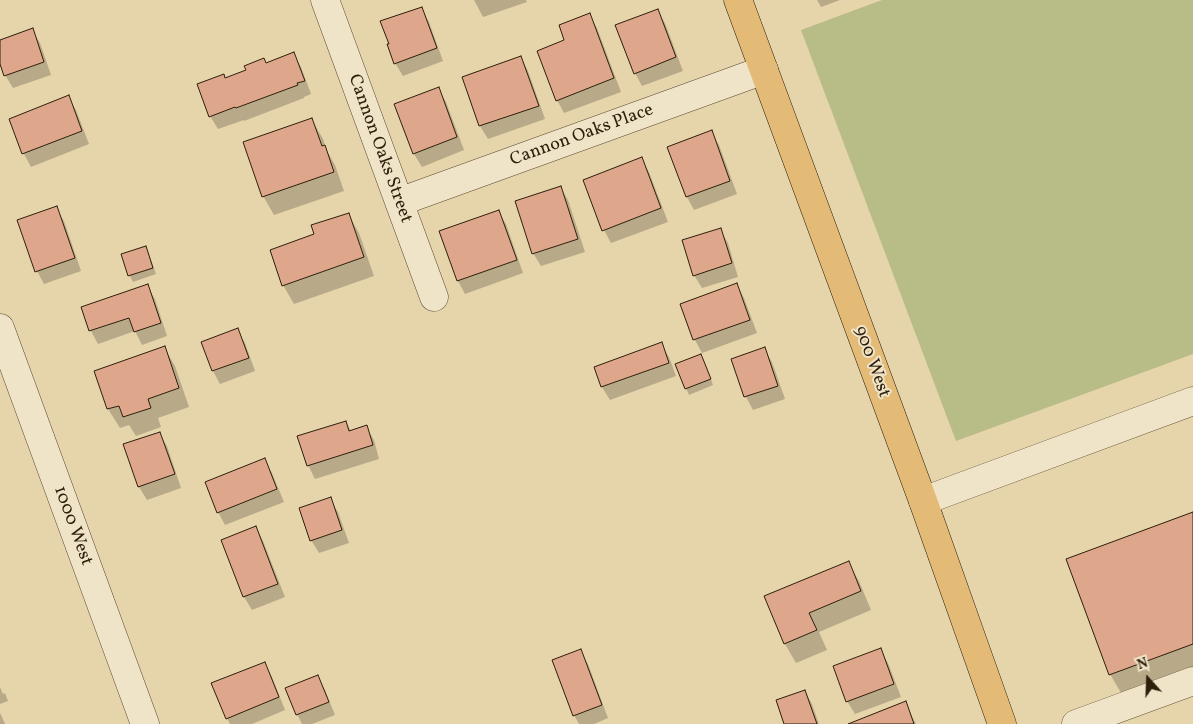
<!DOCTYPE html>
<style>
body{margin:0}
#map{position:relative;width:1193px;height:724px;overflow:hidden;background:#e6d4ab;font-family:Vollkorn,serif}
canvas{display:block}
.north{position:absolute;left:1123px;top:654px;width:50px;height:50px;-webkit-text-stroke:4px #efe3c8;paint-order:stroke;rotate:340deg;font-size:14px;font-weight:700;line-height:20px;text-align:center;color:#2d1f0b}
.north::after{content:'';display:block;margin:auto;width:18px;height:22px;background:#2d1f0b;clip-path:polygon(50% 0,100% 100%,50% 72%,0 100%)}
</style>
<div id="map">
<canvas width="1193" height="724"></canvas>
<div class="north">N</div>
</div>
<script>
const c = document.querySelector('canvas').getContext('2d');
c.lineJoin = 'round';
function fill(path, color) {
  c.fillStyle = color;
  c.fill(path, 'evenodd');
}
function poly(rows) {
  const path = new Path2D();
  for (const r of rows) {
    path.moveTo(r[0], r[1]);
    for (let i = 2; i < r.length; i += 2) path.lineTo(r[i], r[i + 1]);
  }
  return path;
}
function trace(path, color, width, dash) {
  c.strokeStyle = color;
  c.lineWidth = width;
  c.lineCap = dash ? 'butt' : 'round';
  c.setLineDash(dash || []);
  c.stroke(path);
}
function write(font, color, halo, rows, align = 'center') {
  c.font = font + ' Vollkorn,serif';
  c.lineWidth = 4;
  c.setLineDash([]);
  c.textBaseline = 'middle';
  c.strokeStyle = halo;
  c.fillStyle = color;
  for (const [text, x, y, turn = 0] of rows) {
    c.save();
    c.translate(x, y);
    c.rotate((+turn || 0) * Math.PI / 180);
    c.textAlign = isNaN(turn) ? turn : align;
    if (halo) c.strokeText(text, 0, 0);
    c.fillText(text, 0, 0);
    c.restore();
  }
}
fill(poly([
 [882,0,1193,0,1193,354,956,441,801,30]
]), '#b8bc87');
fill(poly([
 [474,0,526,0,527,2,483,17],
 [817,0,840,0,821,7],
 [421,8,429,22,443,61,403,76,395,63],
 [657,10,665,23,683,71,642,86,635,73],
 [589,15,597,28,621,92,564,113,557,100,566,41],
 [32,30,40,43,51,75,13,88,5,75,0,60,0,41],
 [293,54,301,67,311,94,304,97,304,98,244,121,244,120,218,129,210,116,266,64],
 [521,58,528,71,545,119,488,139,480,126],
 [438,89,446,102,464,150,422,167,414,154,395,105],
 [68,97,76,110,89,144,31,167,24,154,10,120],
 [312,120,323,139,327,151,335,165,344,191,274,215,263,196],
 [711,132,719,145,737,194,694,210,687,197,669,147],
 [641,159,649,172,668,222,611,243,604,230],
 [560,187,568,200,585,252,541,266,533,253],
 [56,208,64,221,81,271,44,284,37,271],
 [498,211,506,224,523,273,465,294,458,281,440,232],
 [348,214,359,233,374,276,294,304,283,285,316,235],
 [720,230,728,243,738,277,702,288,694,275],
 [145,247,149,254,156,274,133,282,130,276,123,255],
 [737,285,744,298,757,333,702,353,695,340,682,305],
 [147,286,155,299,167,336,142,345,135,331,98,344,91,331,83,308],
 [237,330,245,343,255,371,220,384,213,371,202,343],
 [661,344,669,357,676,376,610,400,602,387],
 [164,347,175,366,189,407,158,418,161,427,136,436,129,425,120,428,108,409,96,371],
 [764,349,772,362,785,399,753,410,746,397,733,360],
 [700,355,704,361,713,385,689,395,686,388],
 [346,422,351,431,366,427,374,440,379,459,315,479,308,465],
 [159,433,167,446,181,488,147,500,139,487,125,445],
 [264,460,272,473,284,502,225,525,218,512],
 [330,499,338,512,349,543,319,553,311,540],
 [1193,514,1193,681,1128,705,1110,674],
 [256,527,263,541,285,597,252,610,244,597],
 [848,562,859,581,871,610,819,632,827,650,796,663,785,644,765,597],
 [880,650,888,663,901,697,855,714,847,701],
 [580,651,588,664,608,718,594,724,579,724,574,715],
 [264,663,272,677,285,710,252,724,230,724,227,718],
 [318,677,325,690,335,715,312,724,302,724,297,714],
 [0,687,3,694,5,693,8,701,0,704],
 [805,691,812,704,819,724,785,724],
 [905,703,916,724,851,724],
 [0,713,2,717,5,724,0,724]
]), '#0003');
const building = poly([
 [422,7,437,48,394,64,387,44,389,44,380,21,422,7],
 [658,9,676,57,634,74,615,25,658,9],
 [590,13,614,78,556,101,537,51,564,40,559,25,590,13],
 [33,28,44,62,4,76,0,64,0,40,33,28],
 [294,52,305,81,297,83,298,85,236,108,235,107,209,117,197,84,224,74,225,78,246,70,244,66,264,58,266,63,294,52],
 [521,56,539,106,479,126,462,77,521,56],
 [439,87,457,137,413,154,394,104,439,87],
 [69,95,82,131,22,154,9,119,69,95],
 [312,118,322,146,325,145,334,172,262,197,243,142,312,118],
 [712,130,730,181,686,197,667,147,712,130],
 [642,157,661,208,602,231,583,180,642,157],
 [561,186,578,239,532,254,515,201,561,186],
 [57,206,75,258,35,272,17,220,57,206],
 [499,210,517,260,457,281,439,231,499,210],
 [349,213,364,257,282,286,270,250,314,234,311,225,349,213],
 [721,228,732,263,693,276,682,240,721,228],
 [146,246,153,268,128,276,121,254,146,246],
 [737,283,750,320,693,340,680,304,737,283],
 [148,284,161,323,134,332,129,318,89,331,81,307,148,284],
 [238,328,249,358,212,371,201,342,238,328],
 [662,342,669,363,601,387,594,367,662,342],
 [165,346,179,388,148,399,151,408,123,417,119,406,107,409,94,371,165,346],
 [765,347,778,386,744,397,731,359,765,347],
 [701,354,711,379,685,389,675,364,701,354],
 [346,421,349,431,367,425,373,445,307,466,297,436,346,421],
 [160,432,175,474,138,487,123,444,160,432],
 [265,458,277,489,217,513,205,482,265,458],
 [331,497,342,530,310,541,299,508,331,497],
 [1193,512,1193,644,1109,675,1066,559,1193,512],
 [256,526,278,584,243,597,221,540,256,526],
 [849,561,861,591,809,613,817,630,784,644,764,596,849,561],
 [881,648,894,684,846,702,833,666,881,648],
 [581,649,602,705,573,716,552,660,581,649],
 [265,662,279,697,226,719,211,683,265,662],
 [318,675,329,702,296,715,285,688,318,675],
 [805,690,817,724,784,724,776,700,805,690],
 [906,701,914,724,848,724,906,701]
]);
fill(building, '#dea68b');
trace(building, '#2d1f0b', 1);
const minor = poly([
 [325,0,434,297],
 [399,202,764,70],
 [0,328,145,724],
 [923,501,1193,401],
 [1076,724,1193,681]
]);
const major = poly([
 [738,0,923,501,1002,724]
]);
trace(minor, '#5b4c33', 29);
trace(major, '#2d1f0b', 29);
trace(minor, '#efe3c8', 28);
trace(major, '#e3ba76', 28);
write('18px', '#2d1f0b', '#efe3c8', [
 ["Cannon Oaks Place",582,136,-20],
 ["Cannon Oaks Street",379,149,70],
 ["900 West",871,362,70],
 ["1000 West",72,526,70]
]);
</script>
